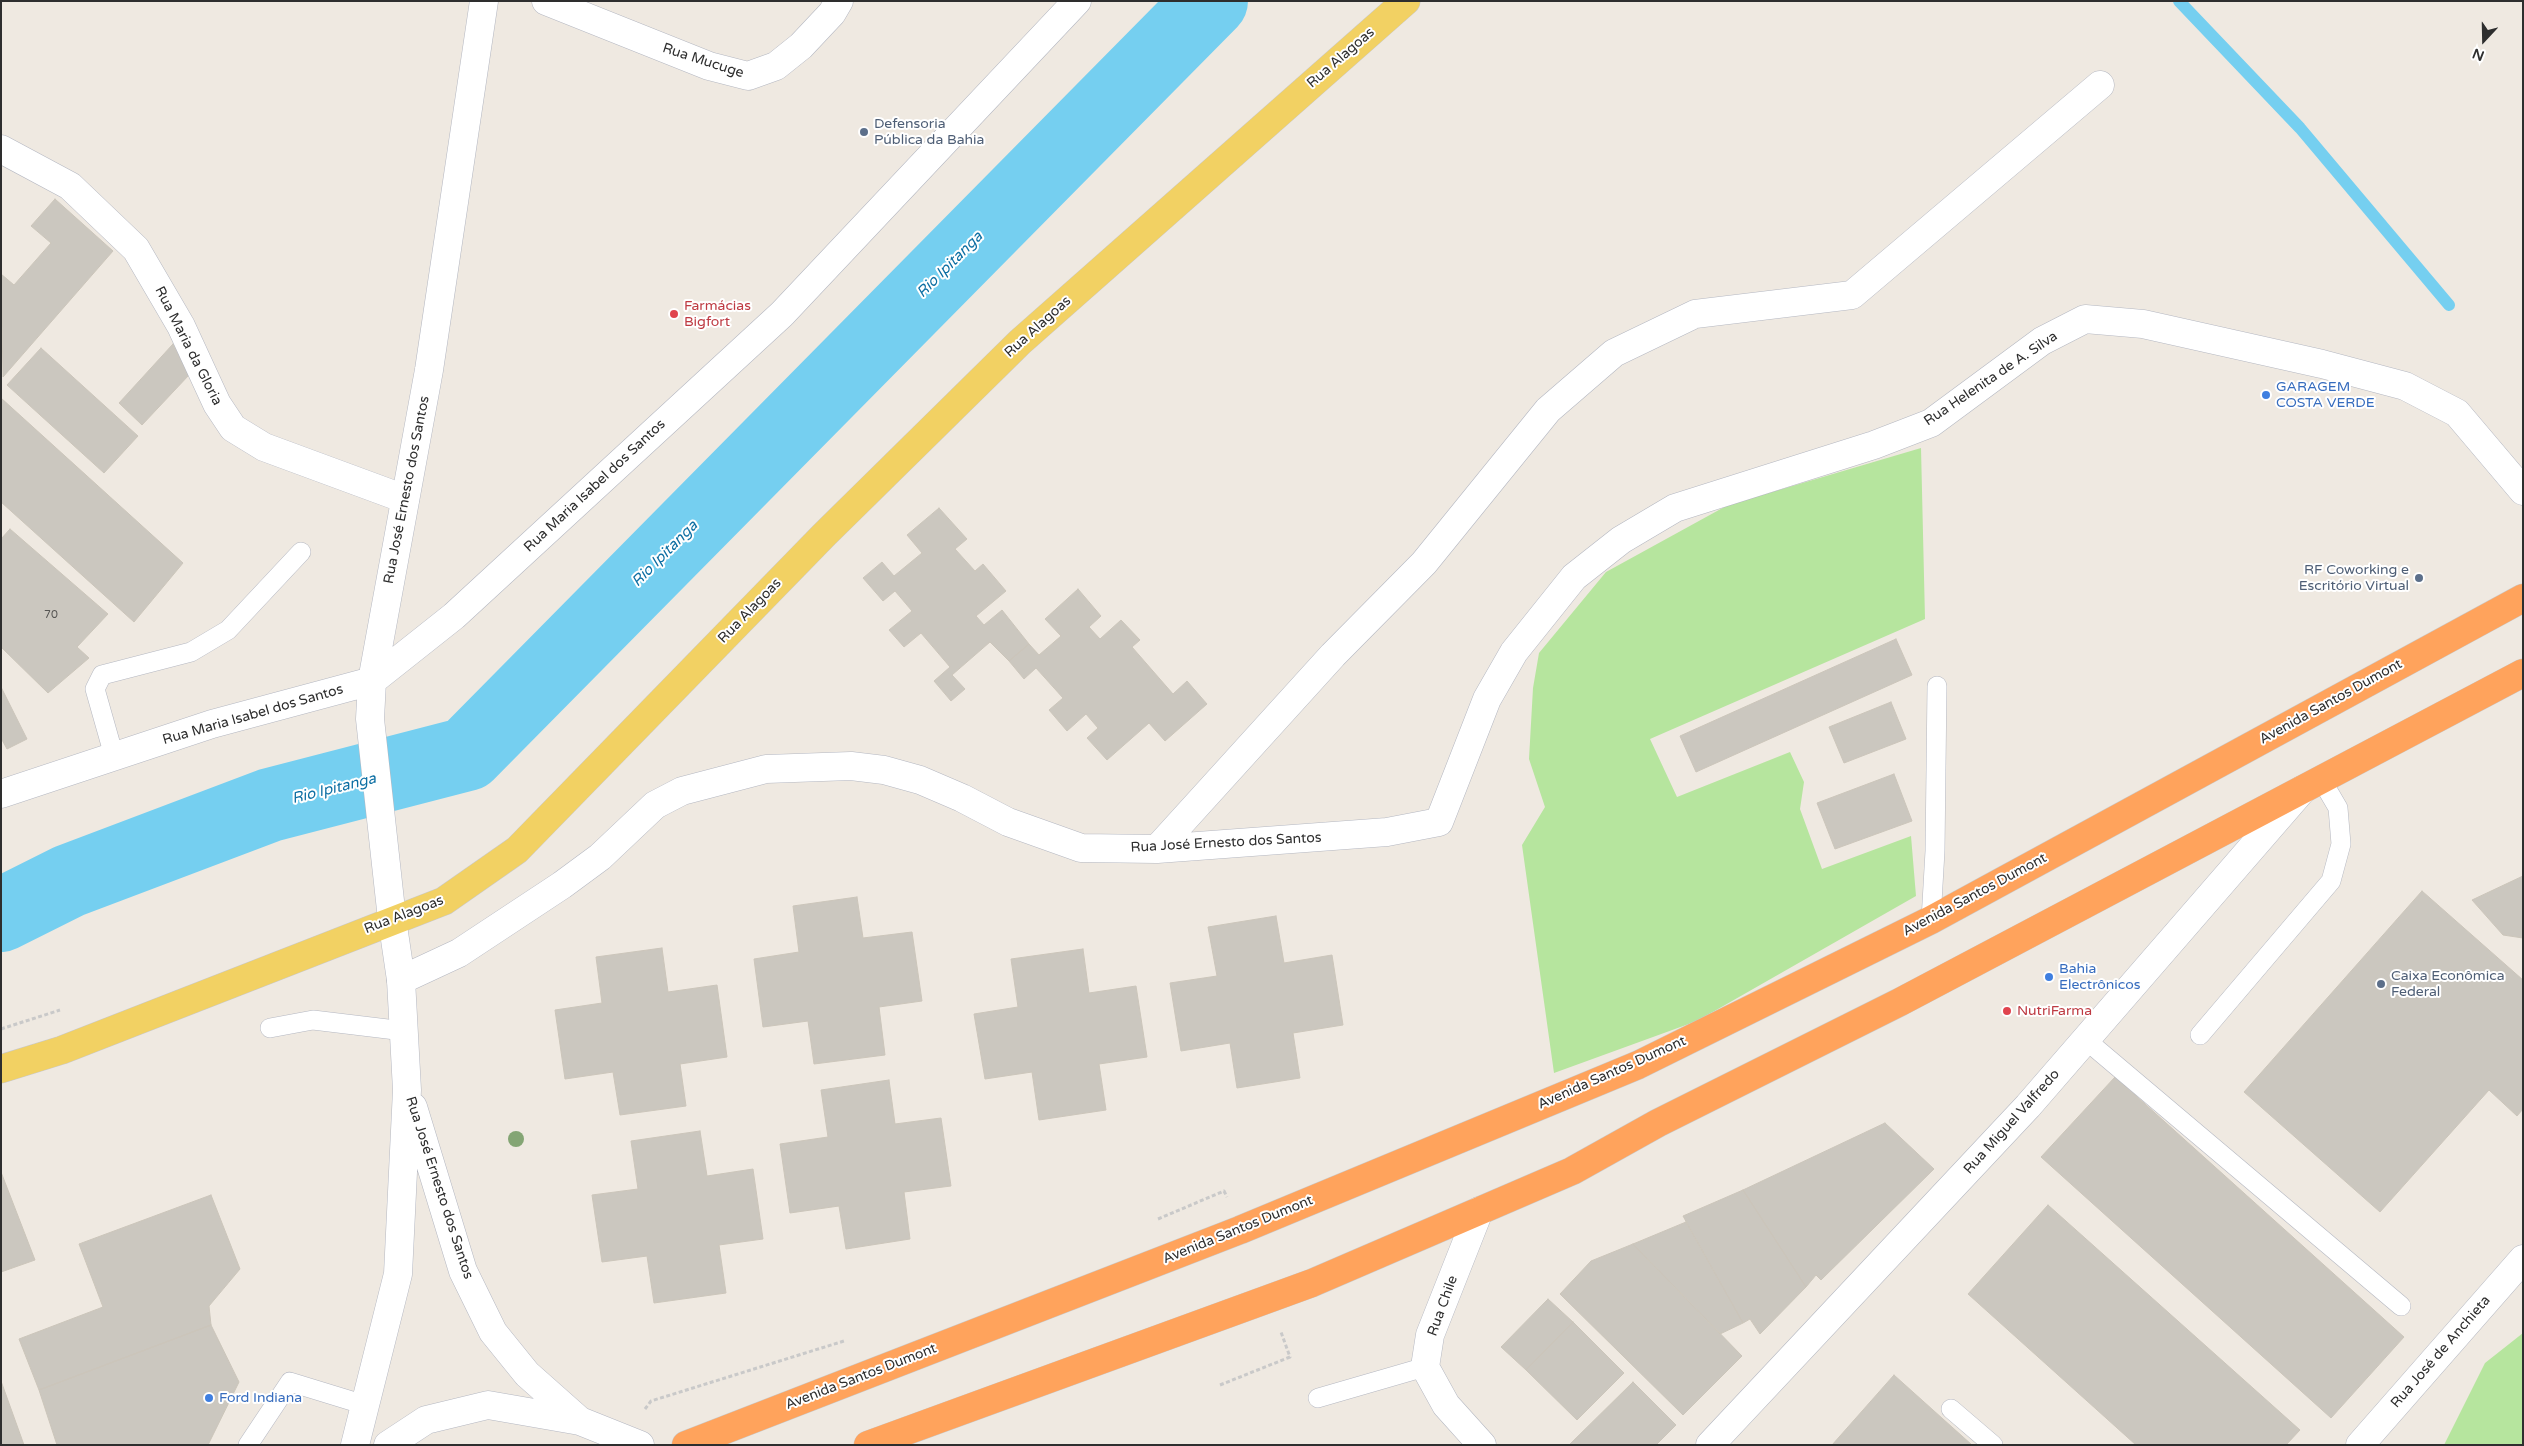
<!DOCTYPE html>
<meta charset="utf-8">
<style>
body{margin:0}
#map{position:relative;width:2524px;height:1446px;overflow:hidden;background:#efe9e1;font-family:"Varela Round",sans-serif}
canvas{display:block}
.frame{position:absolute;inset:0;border:2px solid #2e2e2e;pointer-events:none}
.north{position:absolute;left:2459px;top:15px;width:50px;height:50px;-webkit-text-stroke:4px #fff;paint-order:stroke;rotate:201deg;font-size:14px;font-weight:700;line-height:20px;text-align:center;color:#2e2e2e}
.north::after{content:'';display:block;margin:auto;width:18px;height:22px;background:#2e2e2e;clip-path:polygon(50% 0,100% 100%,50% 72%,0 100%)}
</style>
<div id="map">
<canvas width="2524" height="1446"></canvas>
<div class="frame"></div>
<div class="north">N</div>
</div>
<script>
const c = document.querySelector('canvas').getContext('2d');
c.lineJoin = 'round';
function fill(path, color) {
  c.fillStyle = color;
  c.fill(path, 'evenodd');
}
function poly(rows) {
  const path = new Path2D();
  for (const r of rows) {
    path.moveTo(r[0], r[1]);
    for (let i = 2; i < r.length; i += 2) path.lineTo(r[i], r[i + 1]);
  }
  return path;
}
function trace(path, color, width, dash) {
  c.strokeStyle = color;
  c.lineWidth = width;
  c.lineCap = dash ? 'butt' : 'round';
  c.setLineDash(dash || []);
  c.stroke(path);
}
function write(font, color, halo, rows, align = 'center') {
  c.font = font + ' "Varela Round",sans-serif';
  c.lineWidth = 4;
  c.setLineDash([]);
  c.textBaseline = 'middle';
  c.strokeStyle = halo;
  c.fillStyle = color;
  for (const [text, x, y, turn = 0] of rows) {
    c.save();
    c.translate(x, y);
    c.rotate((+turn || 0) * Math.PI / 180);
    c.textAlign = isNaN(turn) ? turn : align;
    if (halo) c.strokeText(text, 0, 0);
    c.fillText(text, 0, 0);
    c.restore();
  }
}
fill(poly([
 [1921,448,1925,619,1650,739,1677,797,1790,752,1804,782,1800,809,1822,869,1911,836,1916,896,1697,1021,1554,1073,1522,845,1545,807,1529,759,1533,688,1539,653,1606,572,1728,505],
 [2523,1333,2523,1445,2444,1445,2485,1363]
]), '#b6e59e');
trace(poly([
 [2179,1,2300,128,2449,305]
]), '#75cff0', 12);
trace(poly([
 [1,915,69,881,270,805,467,754,1211,1]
]), '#75cff0', 74);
const building = poly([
 [55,199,113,251,3,377,1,274,14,285,51,243,31,226,55,199],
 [173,344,189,375,142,425,119,403,173,344],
 [41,348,138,436,104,473,7,385,41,348],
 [1,398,183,563,134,622,1,502,1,398],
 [939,508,967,539,955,549,975,571,983,564,1006,591,976,616,984,625,1002,610,1029,644,1009,661,990,642,952,675,965,689,951,701,934,681,950,667,921,633,904,647,889,630,912,611,895,591,883,601,863,578,882,562,894,576,922,553,907,535,939,508],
 [10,529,108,614,77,647,89,658,48,693,1,647,1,539,10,529],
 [1078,589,1101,616,1089,627,1100,639,1121,620,1140,640,1132,647,1173,694,1187,681,1207,704,1165,741,1149,723,1107,760,1087,738,1098,728,1086,714,1067,731,1049,710,1063,698,1036,668,1024,679,1009,661,1029,644,1039,655,1061,636,1045,619,1078,589],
 [1896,639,1912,675,1696,772,1680,736,1896,639],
 [1,687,27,739,7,749,1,738,1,687],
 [1891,702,1906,739,1844,763,1829,727,1891,702],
 [1894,774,1912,821,1835,849,1817,803,1894,774],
 [2523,876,2523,938,2503,935,2472,900,2523,876],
 [2422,891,2523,980,2523,1109,2517,1116,2489,1090,2380,1212,2244,1092,2422,891],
 [857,897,863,938,912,932,922,1001,879,1007,885,1055,814,1064,808,1021,763,1027,754,959,799,952,793,906,857,897],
 [1276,916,1284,963,1332,955,1343,1025,1293,1033,1300,1078,1237,1088,1230,1043,1181,1051,1170,983,1217,976,1208,927,1276,916],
 [662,948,668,992,717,985,727,1057,680,1064,686,1106,620,1115,613,1072,565,1079,555,1010,602,1003,596,957,662,948],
 [1083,949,1089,993,1136,986,1147,1057,1099,1064,1106,1110,1039,1120,1032,1072,985,1079,974,1014,1018,1007,1011,959,1083,949],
 [2115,1077,2404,1337,2331,1418,2041,1157,2115,1077],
 [889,1080,895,1124,941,1118,951,1186,904,1192,910,1239,846,1249,839,1206,790,1213,780,1144,828,1137,821,1090,889,1080],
 [1885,1123,1934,1169,1821,1280,1816,1275,1806,1287,1743,1190,1885,1123],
 [700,1131,707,1176,753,1169,763,1239,719,1245,726,1293,654,1303,647,1256,602,1262,592,1195,638,1189,631,1141,700,1131],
 [1,1172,35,1260,1,1272,1,1172],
 [1743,1190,1806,1287,1760,1334,1750,1319,1743,1323,1683,1216,1743,1190],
 [211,1195,240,1269,209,1306,211,1325,39,1390,19,1339,103,1307,79,1244,211,1195],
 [2048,1205,2300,1430,2286,1445,2136,1445,1968,1294,2048,1205],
 [1686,1222,1743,1323,1720,1334,1633,1244,1686,1222],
 [1633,1244,1742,1356,1683,1415,1560,1294,1591,1261,1633,1244],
 [1548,1299,1573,1322,1526,1370,1501,1347,1548,1299],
 [1573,1322,1624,1373,1577,1420,1526,1370,1573,1322],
 [211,1325,239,1382,208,1445,57,1445,39,1390,211,1325],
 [1894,1375,1972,1445,1832,1445,1894,1375],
 [1,1381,24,1445,1,1445,1,1381],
 [1633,1382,1676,1425,1656,1445,1569,1445,1633,1382]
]);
fill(building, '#cbc7bf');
trace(building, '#cbc5ba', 1);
const lane = poly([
 [114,756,95,689,102,675,191,652,228,630,301,552],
 [1931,920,1935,851,1937,686],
 [270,1028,313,1020,404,1031],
 [2200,1035,2331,881,2341,844,2338,808,2321,779],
 [2086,1040,2401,1306],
 [1318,1398,1425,1367],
 [1951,1409,1993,1445],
 [248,1445,290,1382,365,1405]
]);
const street = poly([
 [546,1,709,66,748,76,776,66,801,46,832,13,839,1],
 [1,149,70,186,136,249,181,326,217,404,233,428,264,447,405,499],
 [1157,849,1333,655,1424,563,1548,410,1614,353,1695,314,1852,295,2100,85],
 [401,980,459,953,562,885,600,857,655,805,682,791,766,769,851,766,884,770,920,780,962,798,1008,822,1081,848,1157,849,1387,832,1439,822,1487,699,1514,652,1574,577,1621,540,1675,508,1874,445,1931,423,2042,341,2085,319,2143,324,2322,364,2405,386,2457,413,2523,491],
 [1479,1211,1430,1335,1425,1367,1446,1405,1482,1445],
 [1710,1445,2028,1106,2302,790],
 [2360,1445,2523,1259]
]);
const secondary = poly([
 [1,794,212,724,372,681,454,616,782,314,1077,1],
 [413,1107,463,1271,493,1332,527,1374,580,1421,640,1445],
 [355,1445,398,1274,407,1090,401,980,392,919,370,719,372,681,429,370,484,1],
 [388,1445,426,1420,488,1405,580,1421]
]);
const primary = poly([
 [1,1069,62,1050,444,901,517,850,824,535,1020,342,1406,1]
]);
const highway = poly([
 [686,1445,1240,1230,1638,1065,1931,920,2523,598],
 [868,1445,1312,1283,1572,1171,1658,1123,1900,1002,2523,673]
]);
trace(lane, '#b4b7c1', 20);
trace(street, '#b4b7c1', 29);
trace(secondary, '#b4b7c1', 29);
trace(primary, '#c9c9c9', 29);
trace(highway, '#c9c9c9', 29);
trace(poly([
 [1,1029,60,1010],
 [1158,1219,1224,1191,1227,1197],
 [1220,1385,1290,1357,1281,1332],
 [645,1409,651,1401,844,1341]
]), '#c9c9c9', 3, [4, 2.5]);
trace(lane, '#fff', 19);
trace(street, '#fff', 28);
trace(secondary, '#fff', 28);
trace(primary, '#f2d163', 28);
trace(highway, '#ffa35c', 28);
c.fillStyle = '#84a574';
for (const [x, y] of [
 [516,1139]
]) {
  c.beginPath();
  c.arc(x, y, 8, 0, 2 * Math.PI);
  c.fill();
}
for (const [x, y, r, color] of [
 [864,132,5,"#5c6f8a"],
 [674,314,5,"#e0444e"],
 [2266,395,5,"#3f7fe0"],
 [2419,578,5,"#5c6f8a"],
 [2049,977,5,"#3f7fe0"],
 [2381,984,5,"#5c6f8a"],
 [2007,1011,5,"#e0444e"],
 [209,1398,5,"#3f7fe0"]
]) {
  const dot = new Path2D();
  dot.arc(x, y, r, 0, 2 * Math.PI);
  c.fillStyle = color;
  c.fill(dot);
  trace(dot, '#fff', 2);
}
write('11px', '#555452', null, [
 ["70",51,615]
]);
write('14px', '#2e2e2e', '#fff', [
 ["Rua Alagoas",1341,58,-41],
 ["Rua Mucuge",703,61,18],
 ["Rua Alagoas",1038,327,-42],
 ["Rua Maria da Gloria",188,346,63],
 ["Rua Helenita de A. Silva",1991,379,-34],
 ["Rua Maria Isabel dos Santos",595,486,-43],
 ["Rua José Ernesto dos Santos",407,490,-79],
 ["Rua Alagoas",750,611,-46],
 ["Avenida Santos Dumont",2331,702,-29],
 ["Rua Maria Isabel dos Santos",253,715,-16],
 ["Rua José Ernesto dos Santos",1226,843,-3],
 ["Avenida Santos Dumont",1975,895,-28],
 ["Rua Alagoas",404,915,-21],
 ["Avenida Santos Dumont",1612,1073,-24],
 ["Rua Miguel Valfredo",2012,1122,-48],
 ["Rua José Ernesto dos Santos",439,1188,72],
 ["Avenida Santos Dumont",1238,1230,-22],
 ["Rua Chile",1443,1306,-70],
 ["Rua José de Anchieta",2441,1352,-49],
 ["Avenida Santos Dumont",861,1377,-21]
]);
write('14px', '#4e5e75', '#fff', [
 ["Defensoria",874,124],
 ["Pública da Bahia",874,140],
 ["RF Coworking e",2409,570,"right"],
 ["Escritório Virtual",2409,586,"right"],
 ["Caixa Econômica",2391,976],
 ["Federal",2391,992]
], 'left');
write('14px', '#be3a42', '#fff', [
 ["Farmácias",684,306],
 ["Bigfort",684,322],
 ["NutriFarma",2017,1011]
], 'left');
write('14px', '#366cbe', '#fff', [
 ["GARAGEM",2276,387],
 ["COSTA VERDE",2276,403],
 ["Bahia",2059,969],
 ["Electrônicos",2059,985],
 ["Ford Indiana",219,1398]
], 'left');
write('italic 15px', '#0d6fa3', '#fff', [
 ["Rio Ipitanga",950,265,-45],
 ["Rio Ipitanga",665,554,-45],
 ["Rio Ipitanga",334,789,-14]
]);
</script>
